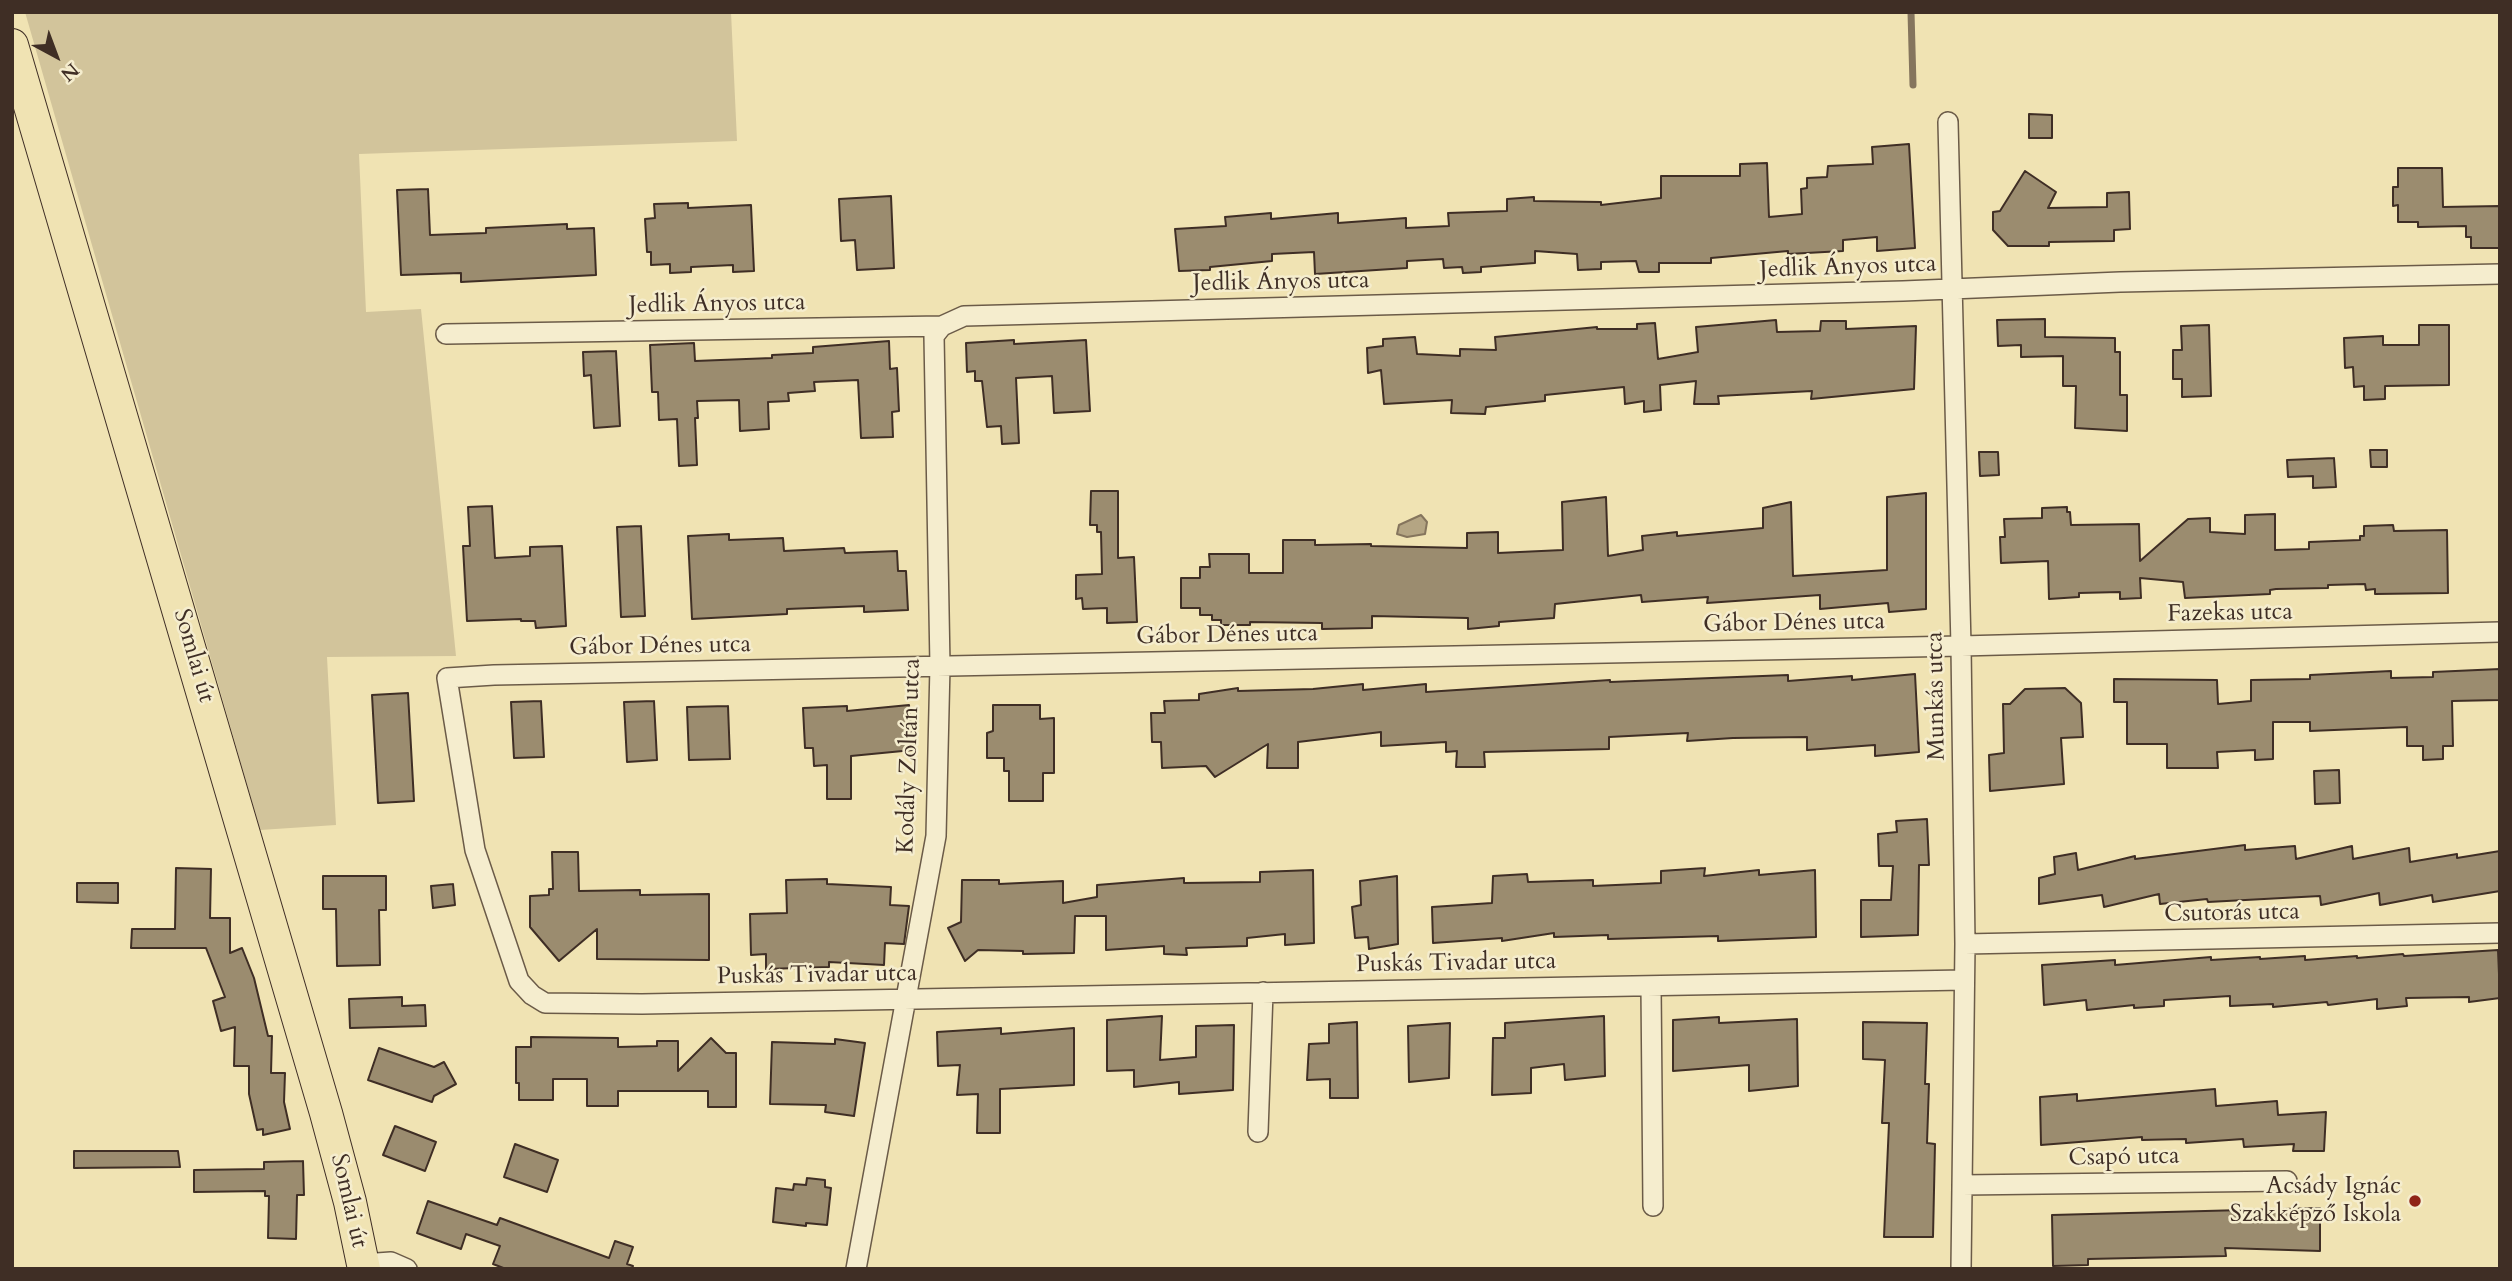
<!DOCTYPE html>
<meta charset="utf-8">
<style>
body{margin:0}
#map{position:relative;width:2512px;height:1281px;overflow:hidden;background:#f0e3b3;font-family:Cardo,serif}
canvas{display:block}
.frame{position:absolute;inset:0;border:14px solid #3f2e25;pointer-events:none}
.north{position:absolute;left:21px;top:21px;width:70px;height:70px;-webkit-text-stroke:5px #f5edce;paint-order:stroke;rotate:139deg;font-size:19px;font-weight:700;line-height:28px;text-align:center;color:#3f2e25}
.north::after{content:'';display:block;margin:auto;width:24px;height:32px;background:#3f2e25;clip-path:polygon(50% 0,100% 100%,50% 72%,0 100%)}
</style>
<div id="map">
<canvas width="2512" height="1281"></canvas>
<div class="frame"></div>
<div class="north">N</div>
</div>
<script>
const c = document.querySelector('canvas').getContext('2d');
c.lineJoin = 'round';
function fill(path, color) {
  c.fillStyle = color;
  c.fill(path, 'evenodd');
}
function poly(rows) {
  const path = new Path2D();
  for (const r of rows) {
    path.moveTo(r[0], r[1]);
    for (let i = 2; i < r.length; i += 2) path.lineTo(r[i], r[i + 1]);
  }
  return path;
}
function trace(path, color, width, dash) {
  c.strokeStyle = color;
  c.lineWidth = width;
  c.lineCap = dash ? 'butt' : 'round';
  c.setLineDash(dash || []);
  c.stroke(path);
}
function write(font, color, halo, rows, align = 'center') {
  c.font = font + ' Cardo,serif';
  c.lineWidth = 5;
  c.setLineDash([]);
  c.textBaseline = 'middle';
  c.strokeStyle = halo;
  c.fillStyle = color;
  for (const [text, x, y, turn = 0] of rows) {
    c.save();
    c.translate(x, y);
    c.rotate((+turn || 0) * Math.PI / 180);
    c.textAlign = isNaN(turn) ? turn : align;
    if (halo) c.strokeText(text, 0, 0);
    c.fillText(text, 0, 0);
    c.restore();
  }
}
fill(poly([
 [25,12,731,12,737,141,359,154,366,312,421,309,456,656,327,657,336,825,260,830]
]), '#d2c49b');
const water = poly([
 [1421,515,1427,522,1425,534,1407,537,1397,534,1399,525,1421,515]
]);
fill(water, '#b4a583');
trace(water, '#85755d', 2);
trace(poly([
 [1911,12,1913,85]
]), '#85755d', 7);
const building = poly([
 [2029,114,2052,115,2052,138,2029,138,2029,114],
 [1909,144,1915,248,1877,251,1877,237,1843,240,1843,251,1788,254,1788,251,1711,258,1711,263,1659,263,1659,272,1639,272,1636,261,1601,262,1601,269,1578,270,1577,254,1535,251,1535,263,1481,267,1481,272,1463,273,1462,267,1444,268,1443,259,1407,261,1407,268,1315,274,1314,252,1272,254,1272,261,1210,267,1210,270,1179,271,1175,229,1226,226,1225,217,1271,213,1271,219,1338,213,1338,223,1406,218,1406,228,1449,226,1448,213,1507,211,1507,199,1534,197,1534,201,1601,202,1601,205,1661,198,1661,176,1740,176,1740,164,1767,163,1769,217,1802,214,1801,189,1807,188,1807,178,1827,177,1828,166,1873,164,1872,147,1909,144],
 [2398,168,2442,168,2443,207,2500,206,2500,248,2471,248,2471,237,2466,237,2466,226,2418,227,2418,222,2398,222,2398,205,2393,206,2393,187,2398,187,2398,168],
 [2025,171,2056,192,2048,208,2107,207,2107,193,2129,192,2130,229,2114,230,2114,241,2049,242,2049,246,2008,246,1993,230,1993,212,2000,211,2025,171],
 [428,189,430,235,486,233,486,228,527,226,567,224,567,229,594,228,596,275,461,282,461,273,401,275,397,190,428,189],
 [891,196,894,268,857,270,855,240,841,241,839,199,891,196],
 [688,203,688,208,751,205,754,271,733,272,733,265,691,267,691,272,670,273,670,264,651,265,651,252,647,252,645,219,655,218,654,204,688,203],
 [2045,319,2045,337,2115,338,2115,352,2120,352,2120,395,2127,395,2127,431,2075,428,2076,386,2063,386,2063,356,2021,357,2021,345,1998,346,1997,320,2045,319],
 [1776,320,1777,332,1820,331,1821,321,1846,321,1846,329,1916,326,1914,389,1811,399,1812,391,1718,396,1719,404,1694,404,1696,381,1660,385,1661,410,1644,412,1644,401,1625,404,1624,387,1545,395,1545,401,1486,407,1485,414,1451,413,1452,400,1384,404,1381,370,1368,373,1367,348,1383,346,1383,339,1415,337,1417,354,1460,356,1460,349,1496,350,1495,337,1597,327,1597,329,1637,329,1637,324,1655,323,1658,359,1698,352,1696,327,1776,320],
 [2209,325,2211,396,2182,397,2182,379,2173,379,2173,350,2182,350,2181,326,2209,325],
 [2419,325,2449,325,2449,385,2385,386,2385,399,2364,400,2364,386,2354,387,2353,367,2345,368,2344,338,2383,336,2383,345,2419,345,2419,325],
 [1014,340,1014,344,1086,340,1090,411,1054,413,1052,376,1016,378,1019,443,1002,444,1001,426,987,427,982,381,975,381,975,371,967,372,966,343,1014,340],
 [889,341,890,369,897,368,899,411,892,412,893,437,861,438,858,380,814,382,815,391,788,393,789,401,768,402,769,429,740,431,739,400,697,401,698,418,695,418,697,465,679,466,677,419,659,420,658,392,652,392,650,345,694,343,695,361,772,358,772,355,813,353,813,347,889,341],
 [616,351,620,426,594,428,591,375,584,376,583,352,616,351],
 [2370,450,2387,450,2387,467,2371,467,2370,450],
 [1979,452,1998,452,1999,475,1980,476,1979,452],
 [2334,458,2336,487,2313,488,2313,476,2288,477,2287,460,2334,458],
 [1091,491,1118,491,1118,558,1134,557,1137,622,1107,623,1107,608,1083,609,1082,598,1076,599,1076,575,1102,574,1101,532,1097,532,1097,525,1090,525,1091,491],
 [1926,493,1926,609,1889,612,1888,603,1820,609,1820,595,1707,603,1708,597,1642,602,1641,595,1555,604,1554,618,1499,622,1499,626,1468,629,1468,618,1372,616,1372,628,1322,629,1322,623,1250,622,1250,625,1221,625,1221,620,1212,620,1212,615,1200,615,1200,608,1181,608,1181,578,1200,578,1200,567,1210,567,1209,554,1249,554,1249,573,1283,573,1283,540,1315,540,1315,545,1371,544,1371,546,1467,548,1467,533,1498,532,1498,553,1563,550,1562,502,1606,497,1608,556,1643,550,1642,536,1677,532,1677,536,1763,528,1763,508,1791,502,1793,576,1887,570,1887,497,1926,493],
 [492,506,495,558,530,556,530,547,562,546,566,626,536,628,535,621,521,621,521,619,467,621,463,546,470,546,468,507,492,506],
 [2067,507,2067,512,2070,512,2071,525,2139,524,2140,561,2188,519,2210,518,2210,532,2245,534,2245,515,2275,514,2275,550,2309,549,2309,542,2360,540,2360,536,2364,536,2364,526,2393,525,2394,531,2447,530,2448,593,2375,594,2375,589,2366,590,2365,584,2328,585,2328,588,2276,589,2270,590,2270,594,2185,598,2183,582,2140,578,2141,598,2120,599,2120,592,2079,593,2079,597,2049,599,2048,561,2001,563,2000,537,2005,537,2004,519,2042,518,2042,508,2067,507],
 [641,526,645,616,621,617,617,527,641,526],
 [729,534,729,540,783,538,784,551,844,548,845,553,897,551,898,571,906,571,908,610,864,612,864,606,787,609,787,614,692,619,688,536,729,534],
 [2500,669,2500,700,2452,701,2453,746,2443,746,2443,759,2423,760,2423,746,2407,746,2407,727,2310,731,2310,722,2273,722,2273,759,2255,760,2255,750,2217,752,2218,768,2167,768,2167,744,2127,744,2127,702,2114,702,2114,679,2217,680,2218,704,2251,701,2251,680,2310,679,2310,675,2391,671,2391,678,2433,677,2433,672,2500,669],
 [1915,674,1919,752,1875,756,1875,745,1807,750,1807,737,1733,738,1687,741,1688,733,1609,737,1609,749,1484,752,1485,767,1456,767,1457,751,1446,752,1446,742,1381,746,1381,732,1298,742,1298,768,1267,768,1268,744,1215,777,1206,766,1162,768,1161,742,1152,742,1151,713,1165,713,1164,701,1199,700,1199,694,1238,688,1238,691,1313,689,1363,684,1363,690,1426,684,1426,692,1610,680,1610,682,1788,675,1788,681,1852,676,1852,680,1915,674],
 [2065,688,2081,703,2083,737,2061,738,2064,784,1990,791,1989,755,2004,753,2003,704,2010,704,2025,689,2065,688],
 [408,693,414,801,378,803,372,695,408,693],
 [541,701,544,757,514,758,511,702,541,701],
 [654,701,657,760,627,762,624,702,654,701],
 [909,705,913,750,851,756,851,799,827,799,827,765,814,766,813,748,805,748,803,708,847,706,847,711,909,705],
 [993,705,1040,705,1040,719,1054,718,1054,773,1043,773,1043,801,1009,801,1009,771,1004,771,1004,758,987,758,987,733,993,731,993,705],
 [728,706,730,759,689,760,687,707,728,706],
 [2339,770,2340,803,2315,804,2314,771,2339,770],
 [1927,819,1929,865,1919,865,1918,935,1861,937,1861,900,1891,900,1893,866,1879,866,1878,834,1897,832,1896,821,1927,819],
 [2245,845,2245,850,2295,846,2296,859,2352,846,2353,859,2409,848,2410,862,2457,854,2457,858,2500,851,2500,891,2433,902,2432,895,2380,905,2379,893,2321,905,2320,896,2208,902,2207,899,2160,904,2159,894,2104,907,2102,895,2039,904,2039,878,2055,874,2054,857,2076,853,2078,870,2135,856,2135,859,2245,845],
 [552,852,578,852,579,891,640,890,640,895,709,894,709,960,597,959,597,929,559,961,530,927,530,896,549,895,549,889,553,889,552,852],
 [176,868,211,869,210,918,230,918,230,953,242,948,254,978,268,1036,272,1036,271,1073,285,1073,284,1102,290,1129,263,1135,263,1129,257,1130,249,1094,249,1066,234,1066,235,1027,221,1031,213,1001,225,997,206,948,131,948,132,929,175,929,176,868],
 [1705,868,1704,876,1759,870,1759,875,1815,870,1816,937,1718,941,1718,936,1608,939,1608,935,1554,937,1554,933,1502,941,1502,938,1433,943,1432,907,1492,903,1493,876,1527,874,1528,882,1593,880,1593,886,1661,883,1661,871,1705,868],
 [1313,870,1314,943,1285,945,1285,934,1247,938,1247,946,1186,948,1187,955,1164,954,1164,946,1106,950,1106,916,1075,916,1074,953,1023,954,1023,951,978,950,965,961,948,928,961,922,962,880,999,880,999,884,1063,881,1063,903,1097,897,1097,885,1184,878,1184,883,1260,882,1260,872,1313,870],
 [323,876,386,876,386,910,379,910,380,965,337,966,336,909,323,909,323,876],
 [1397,876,1398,944,1369,949,1368,937,1355,938,1352,907,1361,905,1360,881,1397,876],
 [827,879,827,884,891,887,890,905,909,906,904,944,885,943,884,965,829,962,829,967,766,969,766,954,751,955,750,914,787,913,786,880,827,879],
 [77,883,118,883,118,903,77,902,77,883],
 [453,884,455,905,433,908,431,886,453,884],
 [2498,950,2500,998,2469,1002,2469,997,2406,998,2407,1006,2377,1009,2377,999,2328,1005,2327,1002,2273,1007,2273,1004,2230,1006,2230,996,2164,1000,2164,1006,2134,1008,2134,1005,2087,1010,2086,1000,2044,1005,2042,965,2115,960,2115,965,2211,957,2211,960,2260,957,2260,959,2305,956,2305,960,2357,956,2357,958,2403,954,2404,956,2498,950],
 [402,997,402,1006,425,1005,426,1026,350,1028,349,999,402,997],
 [1162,1016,1160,1060,1196,1057,1196,1026,1234,1025,1233,1090,1179,1094,1179,1082,1134,1087,1134,1070,1107,1071,1107,1020,1162,1016],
 [1604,1016,1605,1076,1565,1080,1564,1064,1531,1068,1531,1093,1492,1095,1493,1038,1505,1038,1505,1023,1604,1016],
 [1719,1017,1719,1023,1797,1019,1798,1086,1749,1091,1749,1065,1673,1071,1673,1020,1719,1017],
 [1357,1022,1358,1098,1330,1098,1330,1079,1307,1080,1309,1044,1329,1043,1329,1024,1357,1022],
 [1863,1022,1927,1023,1925,1084,1929,1084,1927,1143,1935,1144,1933,1237,1884,1237,1889,1123,1882,1123,1885,1060,1863,1059,1863,1022],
 [1450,1023,1449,1078,1409,1082,1408,1026,1450,1023],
 [1001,1028,1001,1034,1074,1028,1074,1085,1000,1089,1000,1133,977,1133,978,1094,957,1095,960,1065,938,1066,937,1032,1001,1028],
 [531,1037,618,1038,618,1047,657,1046,657,1041,678,1041,678,1071,711,1038,726,1053,736,1053,736,1107,708,1107,708,1091,618,1091,618,1106,587,1106,587,1079,553,1079,553,1100,519,1100,519,1083,516,1083,516,1047,531,1047,531,1037],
 [835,1039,865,1043,854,1116,825,1112,826,1105,770,1104,772,1042,835,1044,835,1039],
 [379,1048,434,1067,444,1062,456,1084,434,1096,432,1102,368,1080,379,1048],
 [2215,1089,2216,1106,2277,1101,2278,1115,2326,1112,2324,1151,2293,1151,2294,1144,2244,1147,2243,1139,2186,1143,2186,1139,2142,1140,2142,1137,2041,1145,2040,1097,2077,1094,2077,1101,2215,1089],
 [395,1126,436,1142,425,1171,383,1155,395,1126],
 [515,1144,558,1160,547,1192,504,1177,515,1144],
 [74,1151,178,1151,180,1167,74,1168,74,1151],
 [303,1161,304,1195,297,1195,296,1239,268,1238,269,1196,265,1196,265,1191,194,1192,194,1170,264,1169,264,1162,303,1161],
 [807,1178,825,1180,825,1187,831,1188,827,1225,806,1223,806,1226,773,1222,776,1188,793,1190,794,1184,806,1185,807,1178],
 [428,1201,497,1225,500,1218,609,1258,615,1241,633,1247,627,1264,633,1266,632,1269,506,1269,493,1264,500,1246,466,1234,461,1249,417,1233,428,1201],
 [2320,1208,2320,1251,2225,1248,2226,1256,2088,1259,2088,1265,2053,1266,2052,1215,2320,1208]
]);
fill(building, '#9b8c6f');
trace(building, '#3f2e25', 2);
const street = poly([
 [1948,122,1961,646,1965,944,1961,1269],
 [446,334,942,326,964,316,1903,291,2120,282,2500,274],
 [1965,944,2500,933],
 [1964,980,642,1004,545,1003,532,995,519,981,475,850,447,678,494,675,1961,646,2500,632],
 [1651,986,1653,1206],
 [1258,1132,1263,992],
 [1962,1185,2287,1181],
 [363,1264,391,1262,407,1269],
 [856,1269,936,836,940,666,934,336,942,326]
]);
const primary = poly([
 [12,45,326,1113,350,1202,364,1269]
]);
trace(street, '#6b5b48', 22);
trace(primary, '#3f2e25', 34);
trace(street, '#f5edce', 19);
trace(primary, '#f0e3b3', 32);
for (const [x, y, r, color] of [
 [2415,1201,7,"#8f2418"]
]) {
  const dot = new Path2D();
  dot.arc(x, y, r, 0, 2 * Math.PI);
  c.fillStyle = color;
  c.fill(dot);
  trace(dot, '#f5edce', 2.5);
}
write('24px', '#3f2e25', '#f5edce', [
 ["Jedlik Ányos utca",1848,268,-2],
 ["Jedlik Ányos utca",1281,283,-1],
 ["Jedlik Ányos utca",717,305,-1],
 ["Fazekas utca",2230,614,-1],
 ["Gábor Dénes utca",1794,624,-1],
 ["Gábor Dénes utca",1227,636,-1],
 ["Gábor Dénes utca",660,647,-1],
 ["Somlai út",193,656,74],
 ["Munkás utca",1937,696,-91],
 ["Kodály Zoltán utca",910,756,-88],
 ["Csutorás utca",2232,914,-1],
 ["Puskás Tivadar utca",1456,964,-1],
 ["Puskás Tivadar utca",817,976,-1],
 ["Csapó utca",2124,1158,-1],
 ["Somlai út",348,1201,77]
]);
write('24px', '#3f2e25', '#f5edce', [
 ["Acsády Ignác",2401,1187],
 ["Szakképző Iskola",2401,1215]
], 'right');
</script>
